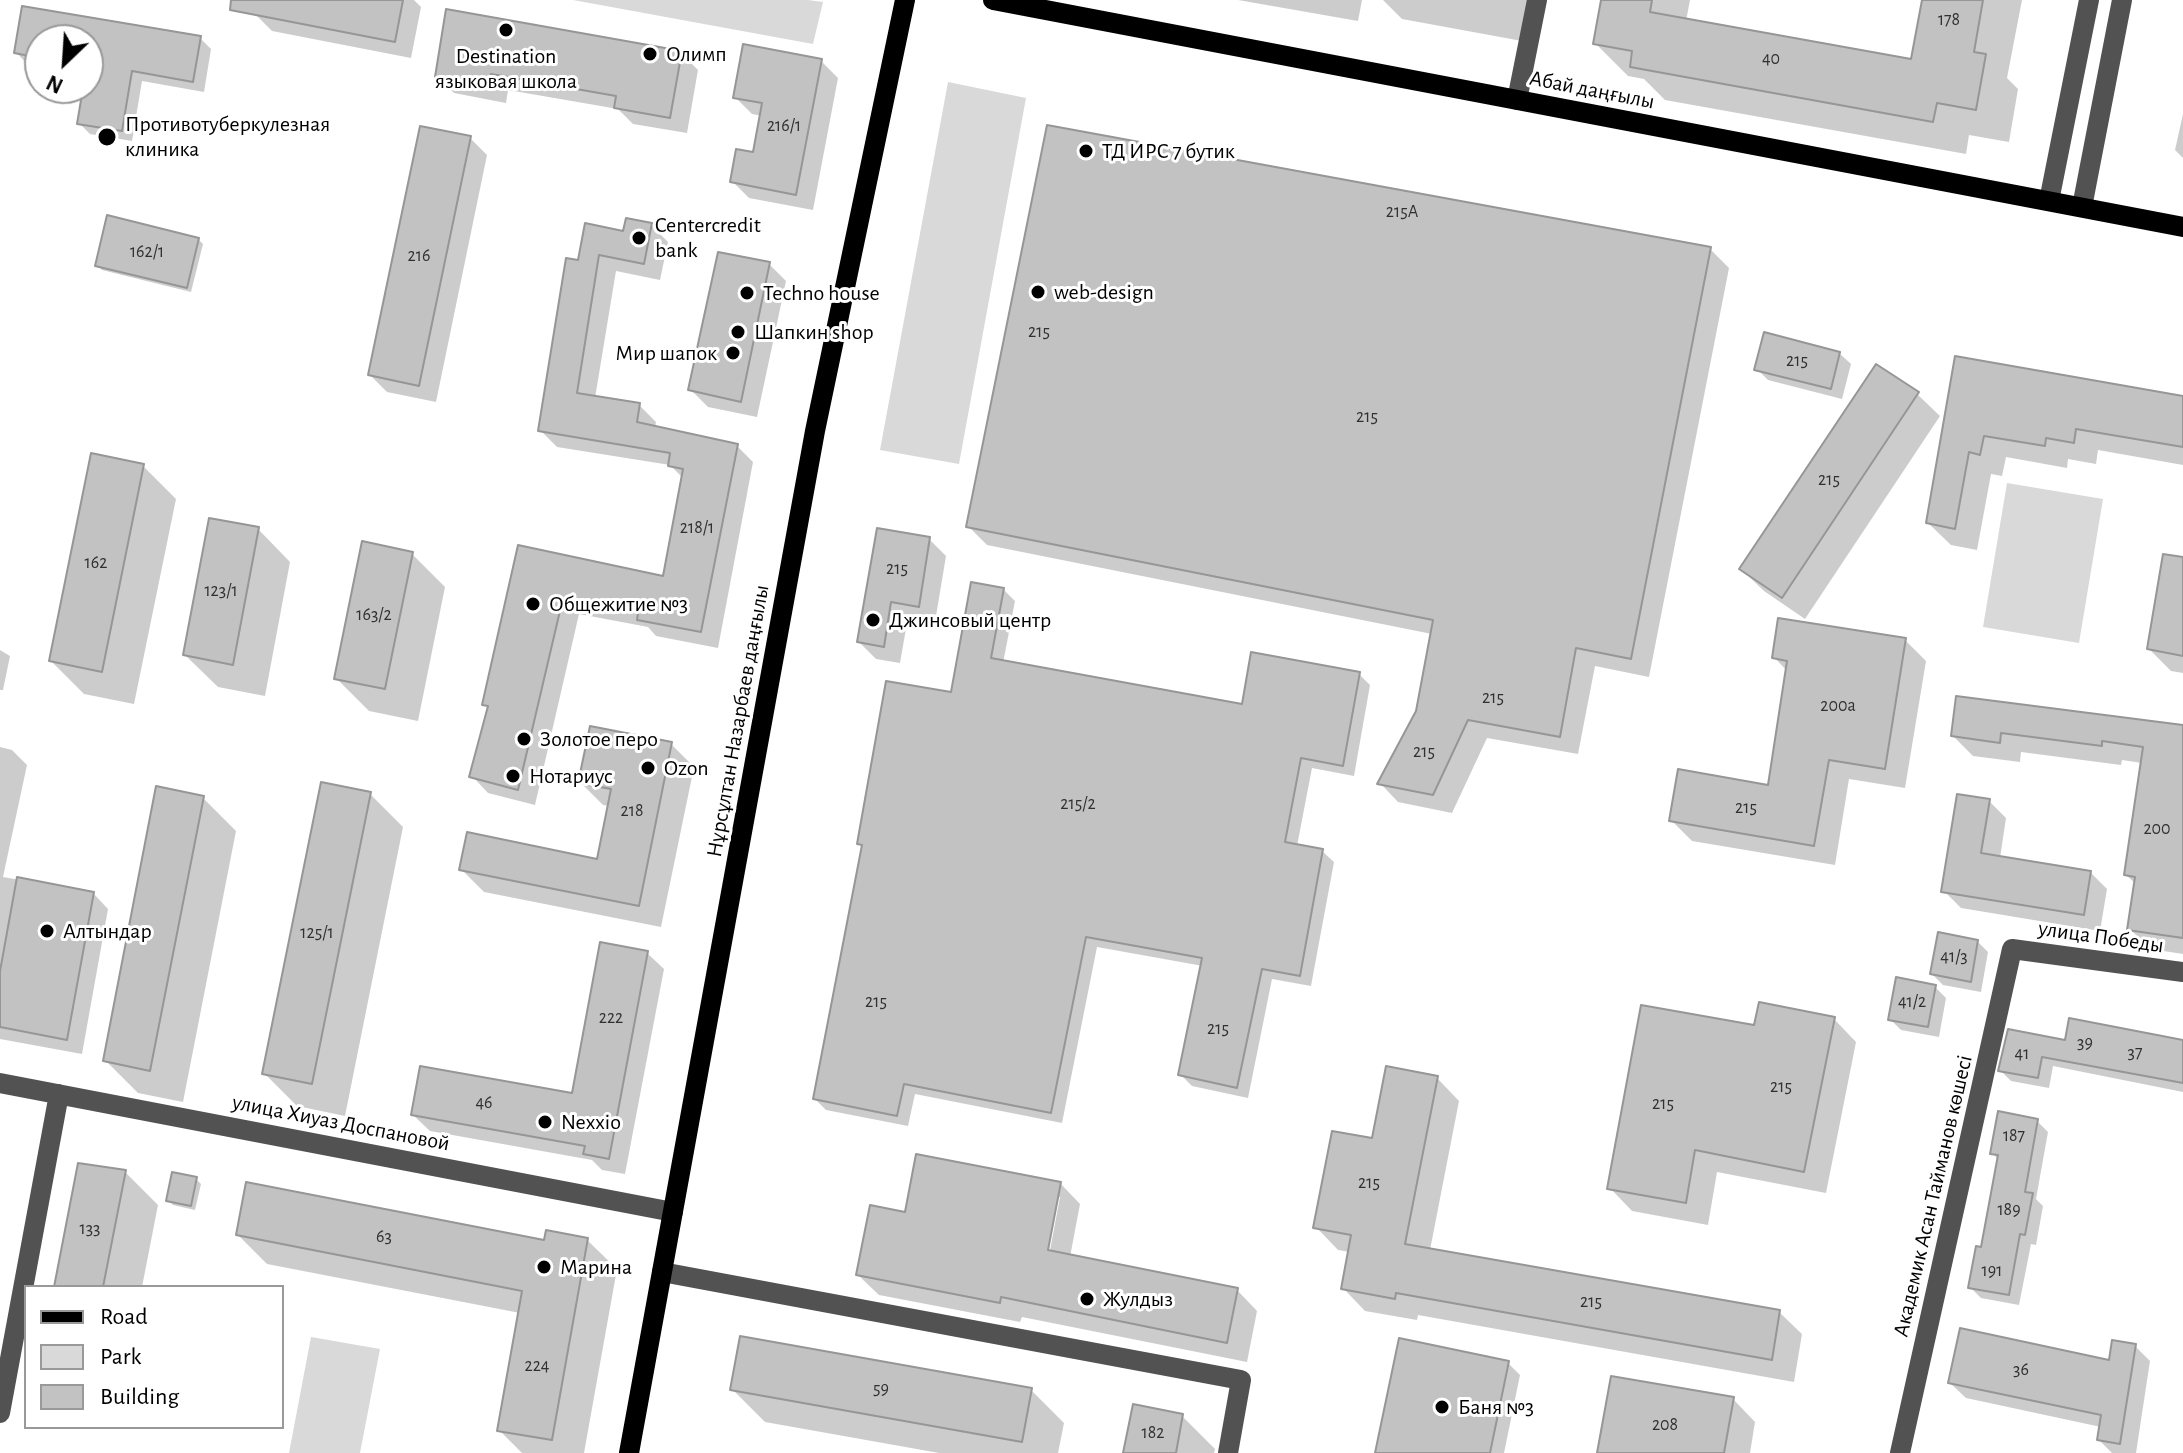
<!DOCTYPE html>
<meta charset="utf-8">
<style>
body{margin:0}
#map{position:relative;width:2183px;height:1453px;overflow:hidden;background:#fff;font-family:"Alegreya Sans",sans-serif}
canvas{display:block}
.legend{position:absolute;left:24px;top:1285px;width:260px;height:144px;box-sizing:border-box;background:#fff;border:2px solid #999;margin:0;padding:10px 14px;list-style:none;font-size:24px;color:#000}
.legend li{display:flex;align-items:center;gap:16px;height:40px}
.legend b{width:40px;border:2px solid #999}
.north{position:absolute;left:24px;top:24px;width:80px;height:80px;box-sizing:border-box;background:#fff;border:2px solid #999;border-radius:50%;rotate:205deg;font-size:22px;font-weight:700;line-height:32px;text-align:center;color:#000}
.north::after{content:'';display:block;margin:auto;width:28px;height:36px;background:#000;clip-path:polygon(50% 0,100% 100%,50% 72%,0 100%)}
</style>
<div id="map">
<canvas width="2183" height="1453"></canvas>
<ul class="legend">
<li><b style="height:10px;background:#000"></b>Road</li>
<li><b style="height:22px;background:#d9d9d9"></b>Park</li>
<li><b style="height:22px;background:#c2c2c2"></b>Building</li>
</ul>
<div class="north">N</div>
</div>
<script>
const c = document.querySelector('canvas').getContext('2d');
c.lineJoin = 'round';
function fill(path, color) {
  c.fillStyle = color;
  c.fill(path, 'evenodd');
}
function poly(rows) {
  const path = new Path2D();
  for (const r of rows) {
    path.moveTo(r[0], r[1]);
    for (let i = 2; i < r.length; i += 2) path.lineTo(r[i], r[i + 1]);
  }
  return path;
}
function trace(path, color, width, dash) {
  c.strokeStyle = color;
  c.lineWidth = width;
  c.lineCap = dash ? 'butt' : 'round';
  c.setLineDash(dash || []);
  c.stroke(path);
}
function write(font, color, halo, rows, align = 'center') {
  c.font = font + ' "Alegreya Sans",sans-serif';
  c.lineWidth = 6;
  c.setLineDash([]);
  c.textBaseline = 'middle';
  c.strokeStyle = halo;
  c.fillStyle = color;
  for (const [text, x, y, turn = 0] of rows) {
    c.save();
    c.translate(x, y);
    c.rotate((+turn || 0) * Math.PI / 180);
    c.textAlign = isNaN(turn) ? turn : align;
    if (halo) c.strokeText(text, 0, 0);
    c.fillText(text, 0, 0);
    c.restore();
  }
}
fill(poly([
 [573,0,808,0,823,2,813,44],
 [948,82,1026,98,959,464,880,450],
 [2007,483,2103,499,2079,643,1983,627],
 [311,1337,380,1349,360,1453,289,1453]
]), '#d9d9d9');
fill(poly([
 [257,0,414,0,421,7,411,58,272,31,255,14],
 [1238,0,1362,0,1358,21],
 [1383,0,1529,0,1522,41,1402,19],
 [1602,0,1690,0,1686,21,1913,61,1924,0,2022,0,2007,78,2018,89,2009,142,1969,135,1966,154,1665,100,1644,79,1628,76,1595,43],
 [24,8,200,38,211,49,204,92,142,81,132,141,90,134,79,123,88,88,88,40,40,40,40,66,27,64,16,52],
 [681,53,698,70,687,133,633,124,618,109,508,90,506,103,454,93,437,76],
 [821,61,838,78,813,210,749,198,732,181,755,154,762,116,752,114,735,97],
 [2183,114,2183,158,2175,150],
 [470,138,487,155,436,402,387,392,370,375],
 [651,225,668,242,660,280,616,271,595,398,639,405,656,422,655,428,737,446,753,462,718,648,656,636,648,627,579,614,535,805,488,793,472,776,489,709,484,704,519,547,664,579,684,479,670,465,557,447,540,430,579,262,625,233],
 [198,239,203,244,191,292,102,270,97,265],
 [1710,249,1729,268,1649,677,1595,666,1578,754,1487,738,1452,813,1398,802,1380,783,1418,712,1432,634,987,545,968,526],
 [769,264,786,281,757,417,708,407,691,390],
 [1839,353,1851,364,1842,399,1768,380,1757,369],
 [1956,359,2183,398,2183,465,2098,450,2096,464,2068,459,2067,468,2006,457,2002,476,1991,474,1977,550,1951,545,1928,523],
 [1917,394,1940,416,1805,619,1764,591,1741,569],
 [143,466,176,499,134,704,84,694,51,661],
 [258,529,290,562,265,696,218,687,185,655],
 [929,539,946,556,935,622,908,617,900,663,876,659,859,642],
 [412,554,445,587,418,721,369,711,336,678],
 [2183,559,2183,673,2171,671,2149,649],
 [1003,589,1015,601,1003,663,1243,707,1359,674,1370,685,1354,776,1312,768,1297,846,1322,851,1334,862,1311,986,1272,979,1248,1098,1192,1086,1180,1074,1203,966,1097,947,1062,1123,915,1094,908,1126,826,1110,815,1099,864,848,859,843,953,695],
 [1905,640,1926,661,1905,788,1849,779,1835,865,1692,841,1671,820,1769,787,1787,671,1774,657],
 [0,650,10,656,3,690,0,690],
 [1957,698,2183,727,2183,954,2150,949,2130,929,2136,884,2126,875,2142,763,2122,760,2121,765,2021,752,2020,762,1973,756,1953,736],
 [671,744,694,767,661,927,484,892,461,869,598,862,610,806,603,805,580,782],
 [0,747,12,750,27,765,3,877,93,893,108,909,82,1054,0,1039],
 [370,794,403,827,345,1116,297,1106,264,1073],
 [203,798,236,831,183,1102,138,1093,105,1060],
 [1989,801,2006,818,2000,858,2090,872,2107,889,2100,931,1961,908,1944,891],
 [1977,941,1988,952,1981,992,1943,985,1932,974],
 [647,953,664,969,625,1174,602,1170,592,1160,430,1131,413,1115,574,1095],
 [1935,987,1946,998,1939,1037,1901,1030,1890,1019],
 [1834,1019,1856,1042,1826,1193,1717,1172,1708,1225,1632,1211,1610,1188,1756,1028],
 [2067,1042,2183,1043,2183,1092,2053,1066,2049,1088,2011,1081,2000,1070],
 [1437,1078,1459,1101,1430,1250,1779,1312,1802,1334,1794,1382,1418,1315,1417,1320,1365,1311,1343,1288,1350,1252,1338,1250,1316,1227],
 [2037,1121,2048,1132,2036,1199,2043,1206,2036,1245,2031,1244,2019,1305,1981,1298,1970,1287,1983,1249,1999,1160,1992,1153],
 [125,1172,158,1205,142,1287,56,1287],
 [196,1179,201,1184,195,1210,173,1205,168,1200],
 [1060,1183,1080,1204,1070,1257,1237,1290,1257,1311,1247,1362,1022,1317,1020,1322,879,1295,858,1275,906,1214],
 [1056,1197,1060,1197,1048,1261,1044,1260],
 [238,1235,545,1242,587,1240,617,1269,584,1453,522,1453,499,1430,520,1313,267,1264],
 [2135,1346,2150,1361,2136,1453,2112,1453,2099,1440,2101,1427,1966,1398,1950,1383,2111,1362],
 [1508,1363,1520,1375,1504,1453,1377,1453],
 [732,1389,1031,1390,1064,1423,1058,1453,939,1453,765,1422],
 [1733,1399,1755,1422,1750,1453,1599,1453],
 [1182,1416,1215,1449,1214,1453,1125,1453]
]), '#0003');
const building = poly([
 [231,0,403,0,395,42,230,10,231,0],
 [1601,0,1652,0,1650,12,1911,59,1922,0,1983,0,1974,52,1986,54,1976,110,1937,103,1933,122,1630,67,1632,51,1593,44,1601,0],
 [22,6,201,36,193,82,132,71,122,131,77,124,83,88,88,88,88,40,40,40,40,58,14,53,22,6],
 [446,9,682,51,670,118,614,108,616,96,491,74,489,87,435,77,446,9],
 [743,44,822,59,796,195,730,182,736,149,753,152,762,103,733,98,743,44],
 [1047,125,1711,247,1631,659,1576,648,1560,737,1468,720,1433,795,1377,784,1416,711,1433,620,966,527,1047,125],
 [420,126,471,136,419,386,368,375,420,126],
 [107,215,199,238,187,288,95,266,107,215],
 [626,218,652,223,644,264,599,255,577,393,640,403,637,422,738,444,701,632,637,620,638,613,563,598,518,790,469,777,488,706,482,705,518,545,663,576,683,469,668,466,670,453,538,431,566,258,578,260,585,223,623,231,626,218],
 [718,252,770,262,741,402,688,390,718,252],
 [1764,332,1840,352,1831,389,1754,370,1764,332],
 [1955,356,2183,396,2183,447,2076,429,2074,443,2046,438,2045,446,1984,436,1980,455,1969,452,1955,529,1926,523,1955,356],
 [1876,364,1919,392,1782,598,1739,569,1876,364],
 [91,453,144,464,102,672,49,661,91,453],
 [209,518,259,527,233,665,183,655,209,518],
 [877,528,930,537,919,607,891,602,884,647,857,642,877,528],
 [362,541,413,552,385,689,334,679,362,541],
 [2163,554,2183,557,2183,656,2147,649,2163,554],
 [971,582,1004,588,991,658,1242,704,1251,652,1360,672,1343,766,1301,758,1285,842,1323,849,1300,976,1262,969,1237,1088,1178,1075,1202,958,1086,937,1051,1113,904,1084,897,1116,813,1099,862,845,857,844,886,681,951,692,971,582],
 [1778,618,1906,638,1885,769,1829,760,1814,846,1669,821,1678,769,1768,785,1787,661,1772,658,1778,618],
 [1956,696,2183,725,2183,938,2127,930,2135,877,2124,875,2143,747,2102,741,2102,746,2001,733,2000,743,1951,736,1956,696],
 [590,726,672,742,639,906,459,870,467,832,597,859,611,789,578,783,590,726],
 [321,782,371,792,312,1084,262,1074,321,782],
 [156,786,204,796,150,1071,103,1061,156,786],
 [1957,794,1990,799,1981,853,2091,871,2084,915,1941,892,1957,794],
 [17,877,94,892,67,1040,0,1027,0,971,17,877],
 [1938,932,1978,940,1971,982,1930,974,1938,932],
 [600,942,648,951,609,1159,583,1154,585,1146,411,1115,420,1066,572,1093,600,942],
 [1896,977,1936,985,1928,1027,1888,1020,1896,977],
 [1759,1002,1835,1017,1804,1172,1695,1150,1686,1203,1607,1189,1641,1005,1754,1025,1759,1002],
 [2069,1018,2183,1040,2183,1083,2042,1057,2038,1078,1998,1071,2008,1029,2065,1040,2069,1018],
 [1386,1066,1438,1076,1405,1244,1780,1310,1772,1360,1396,1293,1395,1299,1341,1289,1351,1235,1313,1228,1332,1131,1372,1138,1386,1066],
 [1998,1111,2038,1119,2025,1192,2033,1193,2025,1235,2020,1234,2009,1295,1968,1288,1976,1246,1981,1247,1998,1155,1990,1154,1998,1111],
 [916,1154,1061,1182,1048,1250,1238,1288,1227,1343,1001,1297,1000,1303,856,1275,870,1205,905,1212,916,1154],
 [78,1163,126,1170,103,1287,54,1287,78,1163],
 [172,1172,197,1177,191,1206,166,1201,172,1172],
 [246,1182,544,1240,546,1230,588,1238,552,1440,497,1431,522,1291,236,1235,246,1182],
 [1960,1328,2109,1360,2112,1340,2136,1344,2120,1444,2097,1440,2101,1415,1948,1383,1960,1328],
 [740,1336,1032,1388,1022,1442,730,1390,740,1336],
 [1399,1338,1509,1361,1490,1453,1375,1453,1399,1338],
 [1611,1376,1734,1397,1724,1453,1597,1453,1611,1376],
 [1133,1404,1183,1414,1176,1453,1123,1453,1133,1404]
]);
fill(building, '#c2c2c2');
trace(building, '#969696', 2);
trace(poly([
 [1517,100,1537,0],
 [2049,201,2089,0],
 [2082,207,2122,0],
 [0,1083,673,1212],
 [662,1272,1241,1380,1228,1453],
 [0,1413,59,1094],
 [1900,1453,2012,949,2183,972]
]), '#525252', 20);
trace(poly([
 [993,0,2183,227],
 [629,1453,815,431,905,0]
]), '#000', 20);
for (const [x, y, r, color] of [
 [506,30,8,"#000"],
 [650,54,8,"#000"],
 [107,137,10,"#000"],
 [1086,151,8,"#000"],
 [639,238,8,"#000"],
 [1038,292,8,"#000"],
 [747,293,8,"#000"],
 [738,332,8,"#000"],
 [733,353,8,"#000"],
 [533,604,8,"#000"],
 [873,620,8,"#000"],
 [524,739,8,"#000"],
 [648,768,8,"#000"],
 [513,776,8,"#000"],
 [47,931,8,"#000"],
 [545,1122,8,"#000"],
 [544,1267,8,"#000"],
 [1087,1299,8,"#000"],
 [1442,1407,8,"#000"]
]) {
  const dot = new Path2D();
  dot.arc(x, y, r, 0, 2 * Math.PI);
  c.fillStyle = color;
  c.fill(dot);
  trace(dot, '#fff', 3);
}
write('18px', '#303030', null, [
 ["178",1949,20],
 ["40",1771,59],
 ["216/1",784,126],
 ["215А",1402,212],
 ["162/1",147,252],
 ["216",419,256],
 ["215",1039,332],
 ["215",1797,361],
 ["215",1367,417],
 ["215",1829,480],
 ["218/1",697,528],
 ["162",96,563],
 ["215",897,569],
 ["123/1",221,591],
 ["163/2",374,615],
 ["215",1493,698],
 ["200а",1838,706],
 ["215",1424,752],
 ["215/2",1078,804],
 ["215",1746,808],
 ["218",632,811],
 ["200",2157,829],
 ["125/1",317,933],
 ["41/3",1954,957],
 ["215",876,1002],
 ["41/2",1912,1002],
 ["222",611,1018],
 ["215",1218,1029],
 ["39",2085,1043],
 ["37",2135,1053],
 ["41",2022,1054],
 ["215",1781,1087],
 ["46",484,1103],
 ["215",1663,1104],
 ["187",2014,1136],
 ["215",1369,1183],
 ["189",2009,1210],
 ["133",90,1229],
 ["63",384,1237],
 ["191",1992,1271],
 ["215",1591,1302],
 ["224",537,1366],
 ["36",2021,1370],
 ["59",881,1389],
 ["208",1665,1425],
 ["182",1153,1433]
]);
write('22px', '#000', '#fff', [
 ["Олимп",666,54],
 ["Destination",506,56,"center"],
 ["языковая школа",506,81,"center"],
 ["Противотуберкулезная",125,124],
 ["клиника",125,149],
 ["ТД ИРС 7 бутик",1102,151],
 ["Centercredit",655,225],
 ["bank",655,250],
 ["web-design",1054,292],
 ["Techno house",763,293],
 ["Шапкин shop",754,332],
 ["Мир шапок",717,353,"right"],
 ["Общежитие №3",549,604],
 ["Джинсовый центр",889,620],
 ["Золотое перо",540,739],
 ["Ozon",664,768],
 ["Нотариус",529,776],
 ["Алтындар",63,931],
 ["Nexxio",561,1122],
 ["Марина",560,1267],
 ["Жулдыз",1103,1299],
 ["Баня №3",1458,1407]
], 'left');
write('22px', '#000', '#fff', [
 ["Абай даңғылы",1592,90,11],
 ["Нұрсұлтан Назарбаев даңғылы",738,721,-80],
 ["улица Победы",2101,937,8],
 ["улица Хиуаз Доспановой",341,1123,11],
 ["Академик Асан Тайманов көшесі",1933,1196,-77]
]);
</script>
